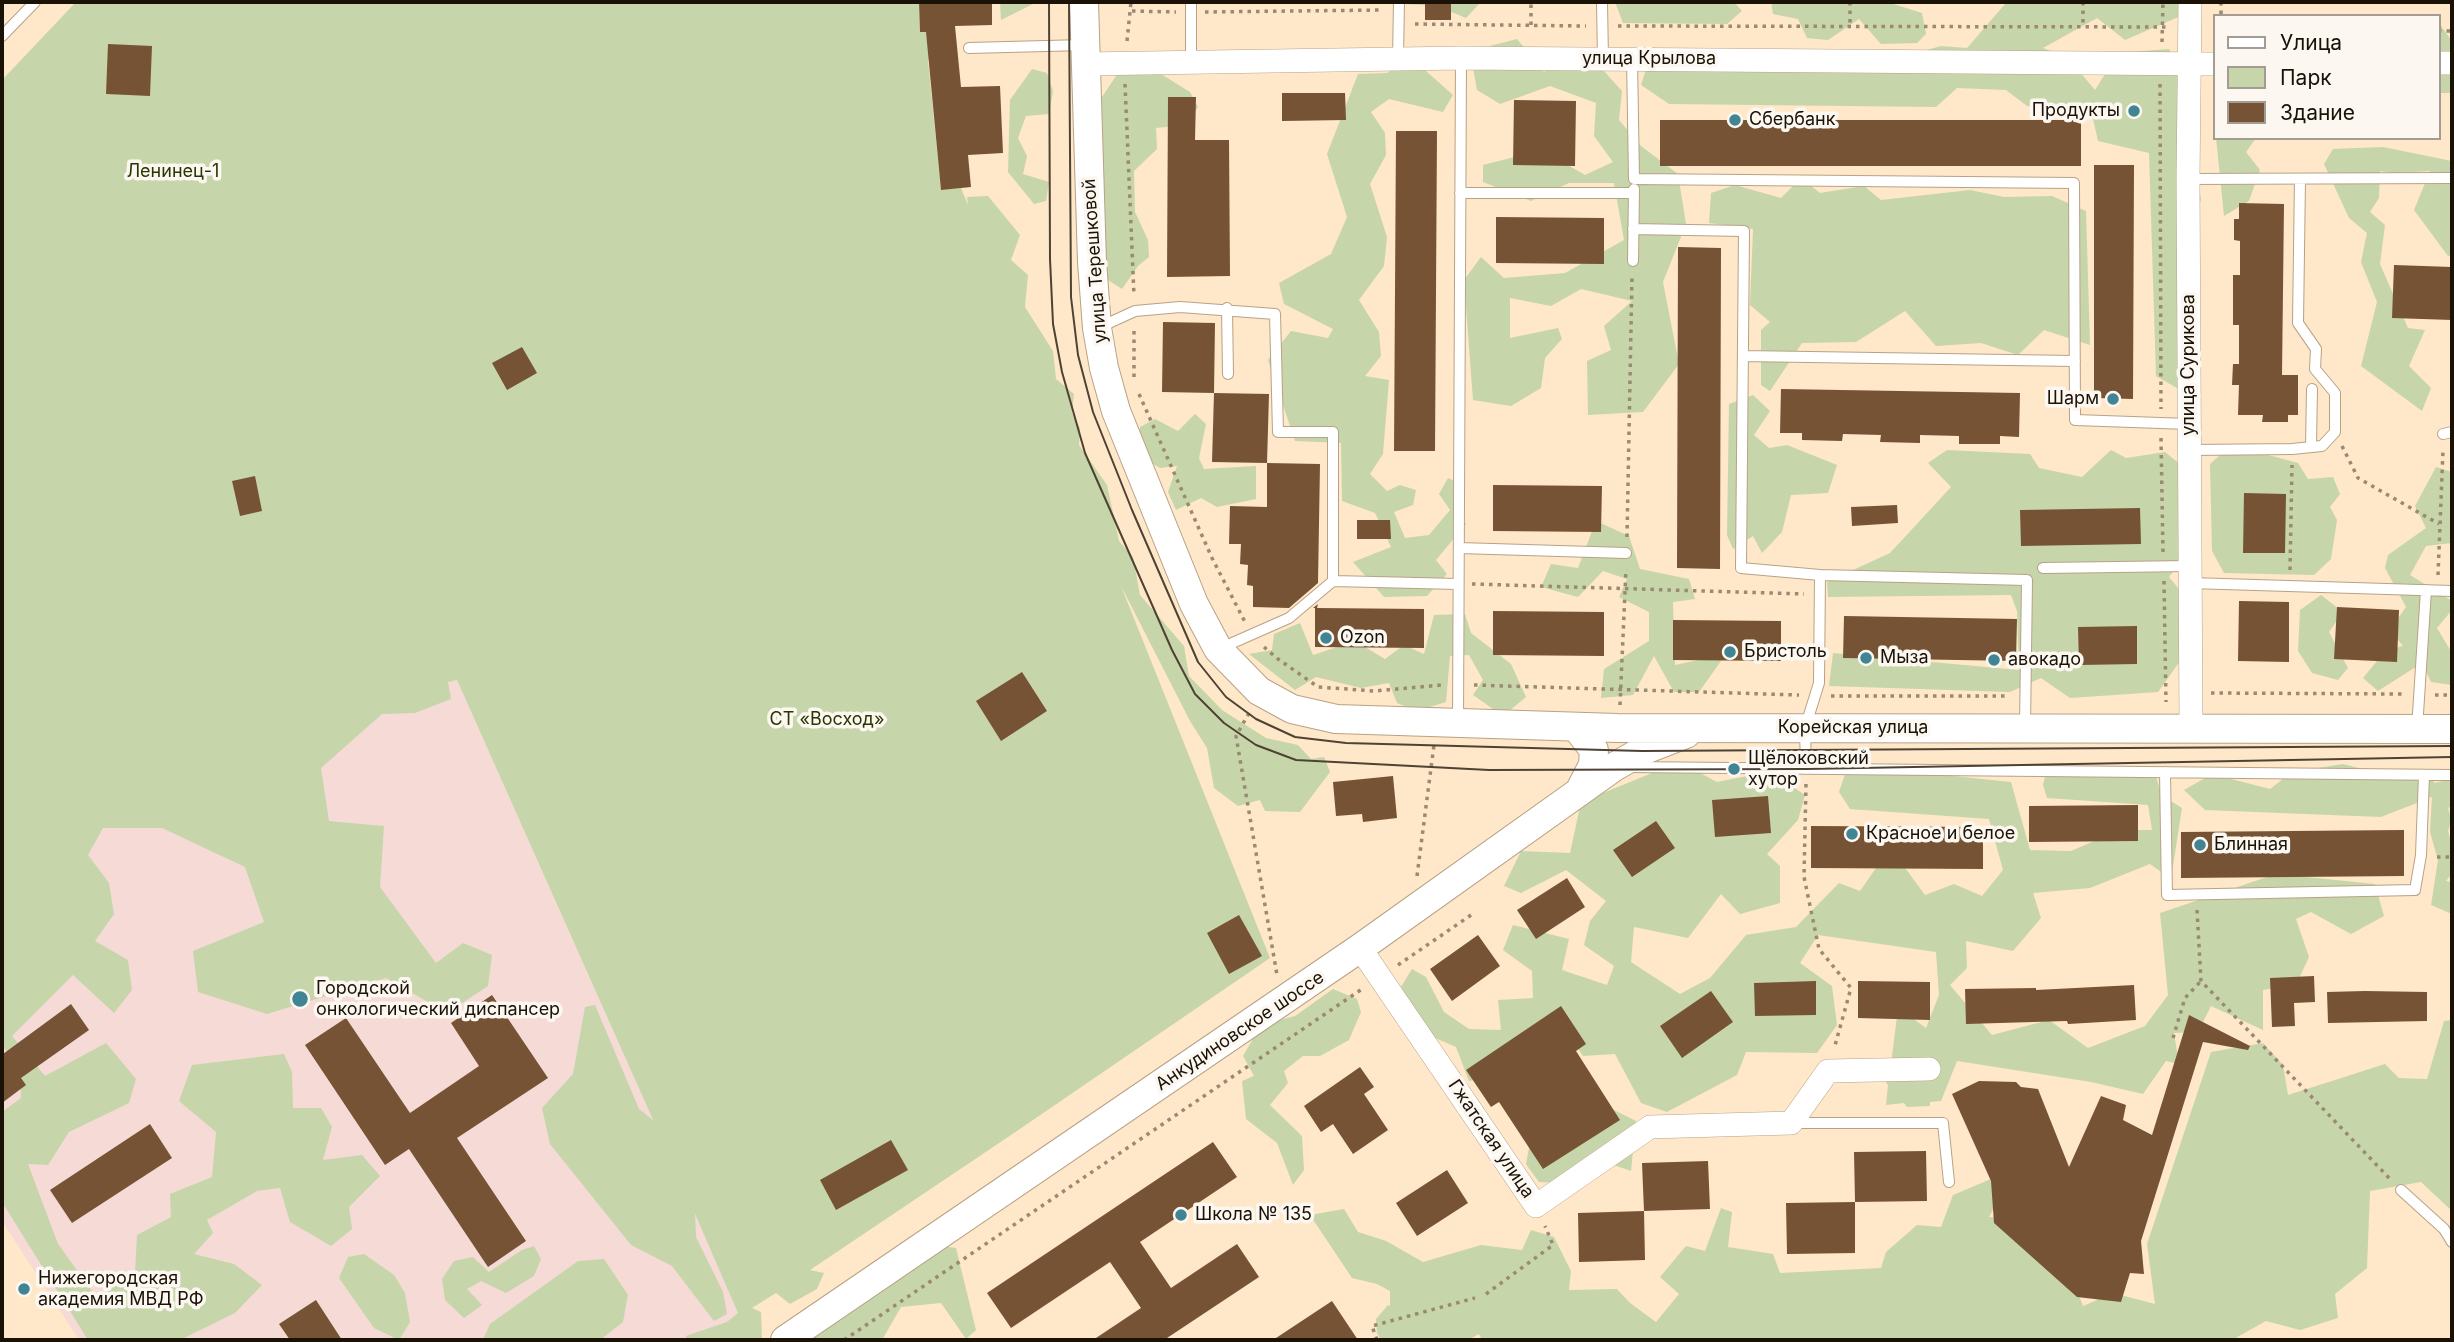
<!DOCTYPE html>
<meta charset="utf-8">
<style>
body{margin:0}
#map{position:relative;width:2454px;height:1342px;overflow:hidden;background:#ffe7c9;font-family:Inter,sans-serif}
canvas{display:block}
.frame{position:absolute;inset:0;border:4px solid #1a1207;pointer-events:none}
.legend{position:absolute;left:2213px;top:14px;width:228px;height:126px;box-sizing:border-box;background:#fcf8f1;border:2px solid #a29c93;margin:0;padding:9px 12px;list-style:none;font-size:21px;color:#1a1207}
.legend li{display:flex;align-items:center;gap:14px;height:35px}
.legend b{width:35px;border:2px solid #a29c93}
</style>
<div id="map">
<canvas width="2454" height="1342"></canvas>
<div class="frame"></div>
<ul class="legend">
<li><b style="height:9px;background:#fff"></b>Улица</li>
<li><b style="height:19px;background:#c6d6aa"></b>Парк</li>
<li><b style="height:19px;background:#775335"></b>Здание</li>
</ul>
</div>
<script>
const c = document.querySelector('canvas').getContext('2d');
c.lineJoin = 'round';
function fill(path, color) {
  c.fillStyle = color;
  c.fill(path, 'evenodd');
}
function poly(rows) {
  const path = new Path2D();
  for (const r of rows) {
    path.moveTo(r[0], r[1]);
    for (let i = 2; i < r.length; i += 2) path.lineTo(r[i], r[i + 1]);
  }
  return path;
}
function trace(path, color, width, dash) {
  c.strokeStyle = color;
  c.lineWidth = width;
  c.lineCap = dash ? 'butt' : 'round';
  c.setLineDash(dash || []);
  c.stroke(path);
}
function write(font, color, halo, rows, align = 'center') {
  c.font = font + ' Inter,sans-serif';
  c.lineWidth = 7;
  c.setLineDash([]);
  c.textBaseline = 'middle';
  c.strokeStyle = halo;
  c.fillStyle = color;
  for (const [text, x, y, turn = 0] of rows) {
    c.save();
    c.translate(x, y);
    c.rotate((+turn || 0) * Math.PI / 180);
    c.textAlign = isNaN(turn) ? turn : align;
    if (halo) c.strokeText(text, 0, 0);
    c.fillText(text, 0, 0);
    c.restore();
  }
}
fill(poly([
 [457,680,740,1316,705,1340,79,1340,2,1221,2,777]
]), '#f5dad6');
fill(poly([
 [76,2,919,2,920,32,950,31,928,60,941,189,961,188,968,205,967,197,988,196,1020,235,1011,260,1028,275,1025,307,1053,351,1056,379,1074,394,1072,413,1080,428,1079,445,1107,485,1119,541,1133,557,1140,595,1184,646,1189,676,1222,710,1266,738,1298,745,1311,759,1324,757,1330,772,1300,812,1265,811,1260,800,1238,806,1214,788,1207,748,1190,721,1121,586,1270,958,1014,1133,810,1270,824,1273,817,1289,790,1304,776,1293,752,1308,761,1312,762,1340,687,1340,686,1336,727,1322,738,1313,695,1214,696,1237,723,1292,727,1314,714,1321,672,1266,631,1245,550,1144,542,1108,573,1074,585,1007,595,1005,639,1109,653,1120,457,680,448,682,451,699,415,713,382,714,321,768,329,821,384,826,380,887,436,963,463,943,492,955,488,986,447,1013,386,978,267,1014,198,992,193,951,264,922,245,867,162,828,103,828,88,855,109,883,114,914,95,941,128,960,132,990,114,1013,73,975,12,1036,45,1076,106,1043,136,1079,129,1103,69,1132,48,1165,28,1164,58,1244,97,1298,135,1273,137,1235,171,1217,170,1194,212,1177,216,1132,179,1101,192,1065,284,1054,292,1072,293,1108,321,1108,332,1127,323,1160,362,1155,380,1176,349,1207,352,1229,331,1246,290,1222,280,1188,257,1191,207,1220,213,1233,194,1254,234,1264,262,1285,235,1313,180,1340,88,1340,2,1202,2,1112,21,1098,20,1069,2,1045,2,80],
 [1000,2,1037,2,1001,20],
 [1402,2,1481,2,1466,18,1437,6,1405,4],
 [1615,2,1734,2,1742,11,1727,24,1623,23],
 [1771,2,1887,2,1922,13,1926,34,1917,43,1881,44,1859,19,1828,40,1807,38,1798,19,1773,14],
 [2084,2,2192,2,2197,9,2125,40,2097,18,2043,48,2068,58,2095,90,2118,53,2169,49,2197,112,2193,144,2201,200,2191,224,2182,391,2156,376,2149,153,2098,141,2091,110,2027,106,2006,90,1957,88,1936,107,1669,104,1641,85,1652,51,1710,70,1737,48,1792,69,1841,49,1916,53,1941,46,1967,48,2005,4],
 [2438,22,2452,41,2452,93,2438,93],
 [1517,39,1544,72,1583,48,1622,91,1619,120,1641,146,1678,174,1686,224,1663,282,1679,364,1643,412,1588,415,1587,361,1611,350,1604,326,1632,301,1581,289,1551,306,1510,298,1510,338,1558,328,1562,339,1545,358,1541,388,1511,406,1473,400,1464,280,1481,257,1504,278,1565,273,1624,240,1614,183,1569,183,1531,201,1483,182,1483,165,1542,150,1585,175,1613,162,1594,136,1596,103,1550,86,1500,104,1477,90,1470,51],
 [1403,62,1418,64,1453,95,1443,112,1389,99,1371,112,1385,133,1386,155,1370,184,1387,237,1384,266,1359,300,1379,332,1381,356,1365,376,1389,380,1383,454,1370,474,1387,491,1400,485,1416,490,1413,505,1394,512,1405,538,1429,535,1450,510,1439,494,1448,478,1465,486,1455,505,1466,524,1436,560,1447,574,1427,596,1384,597,1353,562,1391,547,1375,513,1342,501,1341,443,1295,441,1268,360,1291,331,1328,338,1333,329,1284,304,1279,283,1331,254,1347,217,1327,154,1358,74,1387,73],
 [1032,69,1047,73,1053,91,1049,114,1026,116,1018,138,1027,156,1023,174,1049,182,1046,201,1034,204,1008,172,1010,100],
 [1118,73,1161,74,1190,92,1198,107,1186,125,1156,128,1157,149,1134,171,1135,212,1148,240,1149,257,1138,266,1122,289,1094,271,1090,115],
 [2216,138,2256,138,2246,152,2260,170,2249,201,2224,216],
 [2383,147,2452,161,2452,255,2448,256,2414,210,2430,171,2395,173,2380,171,2379,198,2370,212,2385,225,2380,264,2408,328,2425,330,2409,366,2431,388,2422,411,2361,366,2377,302,2361,262,2367,233,2349,218,2324,164,2333,149],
 [1801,178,1820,193,1864,186,1881,200,1970,190,2004,197,2052,196,2086,211,2090,345,2044,330,2018,355,1981,343,1936,346,1905,311,1856,342,1802,343,1770,391,1761,385,1761,330,1770,322,1750,305,1753,229,1709,223,1711,193,1735,185,1781,198],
 [1753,395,1770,411,1754,435,1769,448,1787,445,1837,465,1828,493,1791,495,1782,532,1762,553,1753,536,1733,549,1727,535,1729,404],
 [1195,414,1206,424,1199,458,1204,469,1256,466,1256,499,1217,507,1201,498,1176,510,1168,492,1177,466,1160,468,1138,455,1140,427,1155,419,1178,431],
 [2231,445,2298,463,2308,479,2333,477,2340,494,2330,507,2337,520,2331,559,2314,575,2224,573,2212,551,2210,464],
 [1947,450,2030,454,2039,468,2082,477,2111,450,2126,458,2165,452,2191,473,2199,538,2169,577,2194,607,2195,640,2158,692,2070,698,2041,678,2010,692,1829,686,1833,653,2019,670,2017,611,2011,595,1828,597,1827,582,1890,553,1951,487,1928,463],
 [2436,467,2452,472,2452,543,2426,546,2410,575,2452,601,2452,610,2437,628,2452,653,2452,685,2431,682,2422,663,2378,691,2363,678,2386,650,2403,646,2390,630,2406,607,2385,568,2388,555,2426,528,2415,506],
 [1596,521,1629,536,1640,569,1689,579,1695,599,1673,602,1675,665,1726,654,1699,692,1674,692,1654,656,1633,695,1601,698,1604,669,1649,641,1649,612,1619,597,1627,579,1603,571,1578,597,1541,587,1551,564,1578,568],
 [2321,595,2343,612,2329,632,2348,668,2338,680,2312,673,2298,651,2300,610],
 [1465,614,1471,633,1511,664,1526,697,1503,716,1473,695,1483,680,1469,655,1450,656,1446,702,1417,711,1397,703,1389,683,1361,688,1316,677,1295,690,1249,654,1272,650,1274,634,1300,623,1313,655,1355,641,1385,659,1404,645,1424,654,1434,615],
 [1679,762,1717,782,1747,776,1759,785,1790,785,1805,795,1798,820,1767,854,1780,866,1780,903,1740,914,1721,894,1688,938,1634,927,1631,962,1680,994,1710,978,1746,935,1796,927,1839,883,1860,891,1878,865,1903,865,1925,895,1954,884,1982,896,2003,870,1989,819,1850,809,1839,792,1848,765,2011,782,2030,850,2071,851,2120,830,2152,830,2148,805,2047,798,2043,785,2047,768,2154,768,2161,795,2182,808,2171,879,2150,864,2090,888,2033,893,2041,918,2013,951,1966,941,1967,968,1950,985,1992,1035,2049,1020,2088,1048,2145,1026,2168,995,2160,913,2276,874,2375,884,2384,916,2351,934,2311,912,2296,919,2309,957,2296,985,2263,990,2263,1030,2211,1006,2198,1032,2174,1033,2179,1064,2166,1061,2143,1094,2091,1082,1957,1061,1941,1101,1930,1102,1930,1106,1907,1107,1904,1103,1886,1105,1888,1085,1884,1080,1889,1080,1898,1008,1926,1028,1939,995,1936,952,1818,935,1800,963,1832,986,1837,1025,1817,1053,1746,1052,1737,1075,1667,1112,1641,1103,1615,1054,1583,1056,1563,1026,1513,1072,1469,1081,1456,1047,1426,1034,1401,987,1412,969,1426,977,1444,1012,1469,1029,1501,1030,1498,1000,1533,998,1532,971,1503,950,1513,925,1569,939,1562,970,1607,985,1614,966,1584,945,1590,921,1606,901,1566,870,1521,893,1504,886,1521,851,1570,853,1581,802],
 [2343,764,2383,774,2432,771,2434,783,2452,779,2452,804,2448,809,2452,819,2448,831,2452,845,2452,874,2446,881,2452,882,2452,914,2431,905,2438,860,2430,832,2432,797,2381,817,2205,810,2184,790,2212,774,2270,789,2292,772],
 [1333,989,1357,999,1361,1012,1349,1040,1320,1056,1303,1056,1284,1071,1288,1083,1270,1105,1302,1136,1304,1170,1293,1185,1277,1143,1246,1119,1242,1081,1254,1076,1243,1056,1261,1025,1295,1016],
 [2452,1020,2452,1211,2421,1182,2370,1191,2367,1268,2335,1294,2338,1318,2300,1330,2266,1321,2232,1340,1482,1340,1479,1334,1468,1340,1381,1340,1377,1333,1376,1319,1388,1305,1390,1306,1390,1291,1377,1284,1352,1278,1310,1215,1344,1209,1358,1232,1386,1241,1423,1262,1481,1245,1522,1250,1531,1230,1554,1237,1571,1271,1569,1290,1617,1289,1630,1303,1656,1322,1679,1294,1660,1277,1686,1246,1705,1251,1721,1208,1732,1212,1728,1247,1773,1254,1780,1273,1881,1268,1886,1252,1917,1225,1941,1227,1953,1195,1998,1176,2004,1190,1989,1217,2021,1219,2068,1267,2083,1306,2113,1293,2155,1304,2147,1244,2211,1052,2263,1043,2283,1065,2288,1095,2385,1064,2399,1078,2427,1079,2444,1021],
 [1594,1100,1636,1121,1631,1171,1608,1163,1581,1184,1539,1182,1526,1164,1532,1131],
 [534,1246,541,1259,534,1276,506,1293,481,1281,467,1289,482,1305,464,1318,445,1300,442,1279,454,1261,473,1257,489,1272,522,1250],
 [942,1246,956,1248,976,1330,966,1339,941,1303,901,1307,882,1340,809,1340],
 [364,1254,394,1275,405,1293,410,1322,399,1340,374,1328,339,1278,348,1257],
 [604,1259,628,1295,623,1322,600,1340,483,1340,490,1324,578,1261]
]), '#c6d6aa');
fill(poly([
 [919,2,992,2,992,25,955,26,961,87,1000,86,1003,153,968,155,971,187,941,190,926,32,920,32],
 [1425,2,1451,2,1451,20,1425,20],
 [108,44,152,46,150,96,106,94],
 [1282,93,1345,93,1346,120,1282,121],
 [1168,97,1196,97,1195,140,1229,140,1230,276,1167,277],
 [1514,100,1576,101,1575,166,1513,165],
 [1660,120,2081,120,2081,166,1660,166],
 [1396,131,1437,131,1435,451,1394,451],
 [2094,165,2134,165,2133,399,2094,398],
 [2239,203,2284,204,2282,375,2298,375,2298,415,2288,415,2288,422,2262,422,2263,415,2238,415,2239,385,2232,385,2233,364,2239,364,2239,325,2233,325,2233,275,2240,275,2240,241,2234,240,2234,219,2239,219],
 [1496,217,1604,218,1604,264,1496,263],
 [1678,247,1721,248,1720,569,1677,568],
 [2394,265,2452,267,2452,320,2392,318],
 [1163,322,1215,323,1214,393,1162,392],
 [522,347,537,373,507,390,492,363],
 [1781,389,2020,393,2019,437,2000,436,2000,444,1959,444,1959,436,1920,435,1920,443,1880,442,1881,435,1843,434,1842,441,1802,440,1802,433,1780,433],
 [1214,393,1269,394,1267,463,1212,462],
 [1267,463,1320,464,1318,583,1289,608,1253,607,1253,586,1247,585,1248,565,1240,564,1241,544,1229,544,1230,506,1267,507],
 [255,476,262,511,240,516,232,481],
 [1493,485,1602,486,1601,532,1493,531],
 [2244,493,2286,494,2285,553,2243,553],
 [1897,505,1898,523,1852,526,1851,507],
 [2140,508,2141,544,2021,546,2020,510],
 [1357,520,1390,520,1391,539,1357,539],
 [2239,601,2289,602,2289,662,2238,661],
 [1318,604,1317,608,1424,609,1424,648,1315,647,1315,608,1313,608],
 [2337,607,2399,610,2397,662,2334,659],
 [1493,611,1604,612,1604,656,1493,655],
 [1844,616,2017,619,2016,661,1843,658],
 [1673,620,1781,621,1781,661,1673,660],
 [2137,626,2137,664,2079,665,2078,627],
 [1022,672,1047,711,1001,741,976,701],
 [1393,776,1397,818,1363,822,1362,814,1336,816,1333,782],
 [1768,796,1771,833,1715,837,1712,800],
 [2138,805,2138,841,2029,842,2029,806],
 [1656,821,1675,848,1632,877,1613,850],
 [1811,826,1983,827,1983,869,1811,868],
 [2404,830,2404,876,2181,878,2181,832],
 [1567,878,1585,907,1536,939,1517,910],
 [1239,915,1262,956,1229,974,1207,933],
 [1478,935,1500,966,1452,1001,1430,969],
 [2314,976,2315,1002,2294,1003,2295,1026,2272,1027,2270,978],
 [1816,981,1816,1015,1755,1016,1754,983],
 [1858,981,1930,982,1930,1020,1858,1018],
 [2134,985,2136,1020,2068,1024,2067,1021,1966,1024,1965,989,2036,988,2036,990],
 [1711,991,1733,1022,1682,1058,1660,1026],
 [2365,991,2427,992,2427,1021,2328,1023,2327,992],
 [492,995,548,1078,457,1138,526,1241,488,1267,409,1149,385,1165,305,1045,346,1018,410,1113,479,1066,451,1023],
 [71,1004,89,1030,21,1078,26,1085,2,1103,2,1052,3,1054],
 [1561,1006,1586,1044,1576,1051,1620,1120,1543,1169,1499,1102,1491,1107,1466,1070],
 [2189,1015,2250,1046,2248,1050,2203,1042,2141,1241,2144,1274,2130,1273,2121,1302,2077,1297,1994,1223,1991,1181,1952,1094,1979,1081,2016,1082,2021,1087,2038,1089,2069,1167,2101,1096,2126,1105,2123,1120,2152,1135],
 [1360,1067,1374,1087,1364,1094,1388,1130,1353,1154,1333,1124,1321,1132,1304,1106],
 [150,1124,172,1158,72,1223,50,1190],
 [891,1140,908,1170,836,1210,820,1180],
 [1213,1142,1237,1177,1140,1242,1171,1288,1237,1244,1259,1277,1164,1340,1093,1340,1141,1308,1110,1262,1011,1328,987,1293],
 [1926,1151,1927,1201,1855,1202,1854,1152],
 [1708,1161,1710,1209,1644,1211,1642,1163],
 [1447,1170,1468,1203,1417,1236,1396,1203],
 [1855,1202,1855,1253,1787,1254,1786,1203],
 [1644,1211,1645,1260,1579,1262,1578,1213],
 [316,1300,342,1340,290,1340,279,1324],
 [1332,1301,1358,1340,1273,1340]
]), '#775335');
const service = poly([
 [1191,2,1191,61],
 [1602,2,1603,59],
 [2,36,35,2],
 [969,48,1084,45],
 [1632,58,1634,179,2074,183,2075,420,2189,424],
 [1398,59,1399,2],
 [2188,179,2452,178],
 [1460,193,1634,193],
 [1633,229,1744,231,1741,568,1820,575,1819,683,1805,728,1806,769],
 [1633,261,1634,189],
 [1227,308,1228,374],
 [1098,328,1135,311,1180,307,1275,314,1278,432,1333,432,1333,581],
 [1743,356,2075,361],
 [2443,434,2452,432],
 [2311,447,2312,389],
 [2190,450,2292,449,2322,446,2335,432,2335,393,2315,369,2316,349,2298,323,2300,179],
 [1459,548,1626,553],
 [2043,568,2190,566],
 [1820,575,2027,580,2025,726],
 [2190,583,2452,591],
 [1221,648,1289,618,1333,581,1458,584],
 [1458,721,1461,58],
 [2417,729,2426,590],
 [1629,767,2452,775],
 [2165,772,2167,895,2415,890,2421,855,2424,775],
 [1791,1123,1943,1123,1949,1182],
 [2401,1190,2444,1229,2452,1242]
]);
const minor = poly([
 [2190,2,2188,179,2191,729],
 [2438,63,2452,63],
 [1085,64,1461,58,2214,64],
 [1360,948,1536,1206,1650,1127,1791,1123,1828,1071,1929,1069]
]);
const tertiary = poly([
 [1084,2,1092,262,1097,328,1104,368,1116,411,1194,604,1218,649,1259,691,1292,709,1336,719,1617,728,2452,729],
 [1576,727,1594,750,1593,765,1580,790],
 [785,1340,1360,948,1614,767,1642,751,1686,734]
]);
trace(service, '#b8a285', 12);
trace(minor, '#b8a285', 24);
trace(tertiary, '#b8a285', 30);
trace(poly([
 [1850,2,1850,26],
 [2083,2,2083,27],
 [2221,2,2221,16],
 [1132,11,1176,12],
 [1205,12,1383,10],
 [1415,24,1586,26],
 [1531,25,1531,2],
 [1618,26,2167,27],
 [2438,31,2452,31],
 [1127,41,1131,2],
 [2162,42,2163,2],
 [1125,84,1134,296],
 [2160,84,2161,409],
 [1134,377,1134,329],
 [1139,394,1212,558,1245,622],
 [2161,438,2163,553],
 [2342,446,2358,478,2439,524],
 [1627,537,1632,276],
 [2290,570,2292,465],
 [2438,575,2443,450],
 [2164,581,2166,702],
 [1472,584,1804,594],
 [1264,647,1278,659,1318,687,1374,691,1442,685],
 [1474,685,1799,695],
 [2211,693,2403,694],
 [2435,695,2452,695],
 [1831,696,2009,696],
 [1620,705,1626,569],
 [1249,713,1236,736,1277,975],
 [1806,784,1804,877,1819,949,1851,988,1834,1049],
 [2437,857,2452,857],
 [1417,876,1434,745],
 [2197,910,2201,981,2391,1180],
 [1398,965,1474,913],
 [2173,1038,2185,998,2201,981],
 [1486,1294,1553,1245,1545,1226],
 [844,1340,1362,989],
 [1377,1340,1372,1326,1475,1298]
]), '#9a8973', 3.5, [3.5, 5]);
trace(service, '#fff', 10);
trace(minor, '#fff', 23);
trace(tertiary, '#fff', 28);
trace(poly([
 [1049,2,1050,259,1053,324,1062,372,1085,453,1172,650,1195,694,1224,723,1256,745,1296,760,1489,770,1806,769,2452,757],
 [1069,2,1071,297,1078,355,1093,412,1132,510,1198,662,1226,697,1256,719,1295,737,1346,743,1642,751,2452,746]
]), '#4e4233', 2);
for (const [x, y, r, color] of [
 [2134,111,7,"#418594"],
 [1735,120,7,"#418594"],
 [2113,399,7,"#418594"],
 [1326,638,7,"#418594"],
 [1730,652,7,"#418594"],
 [1866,658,7,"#418594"],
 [1994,660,7,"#418594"],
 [1734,769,7,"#418594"],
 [1852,834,7,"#418594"],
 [2200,845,7,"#418594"],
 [300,999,9,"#418594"],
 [1181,1215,7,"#418594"],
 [24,1289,7,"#418594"]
]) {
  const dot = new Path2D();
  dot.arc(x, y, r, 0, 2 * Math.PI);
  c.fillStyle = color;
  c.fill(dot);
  trace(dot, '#fcf8f1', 2.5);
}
write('18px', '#1a1207', '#fcf8f1', [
 ["улица Крылова",1649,59],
 ["улица Терешковой",1095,261,-94],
 ["улица Сурикова",2189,365,-90],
 ["Корейская улица",1853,728],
 ["Анкудиновское шоссе",1240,1031,-34],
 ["Гжатская улица",1491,1139,56]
]);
write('18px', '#1a1207', '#fcf8f1', [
 ["Продукты",2120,111,"right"],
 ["Сбербанк",1749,120],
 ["Шарм",2099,399,"right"],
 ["Ozon",1340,638],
 ["Бристоль",1744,652],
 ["Мыза",1880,658],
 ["авокадо",2008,660],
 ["Щёлоковский",1748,759],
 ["хутор",1748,780],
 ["Красное и белое",1866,834],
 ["Блинная",2214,845],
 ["Городской",316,989],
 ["онкологический диспансер",316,1010],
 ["Школа № 135",1195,1215],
 ["Нижегородская",38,1279],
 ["академия МВД РФ",38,1300]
], 'left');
write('18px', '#283701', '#fcf8f1', [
 ["Ленинец-1",173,172],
 ["СТ «Восход»",827,720]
]);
</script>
